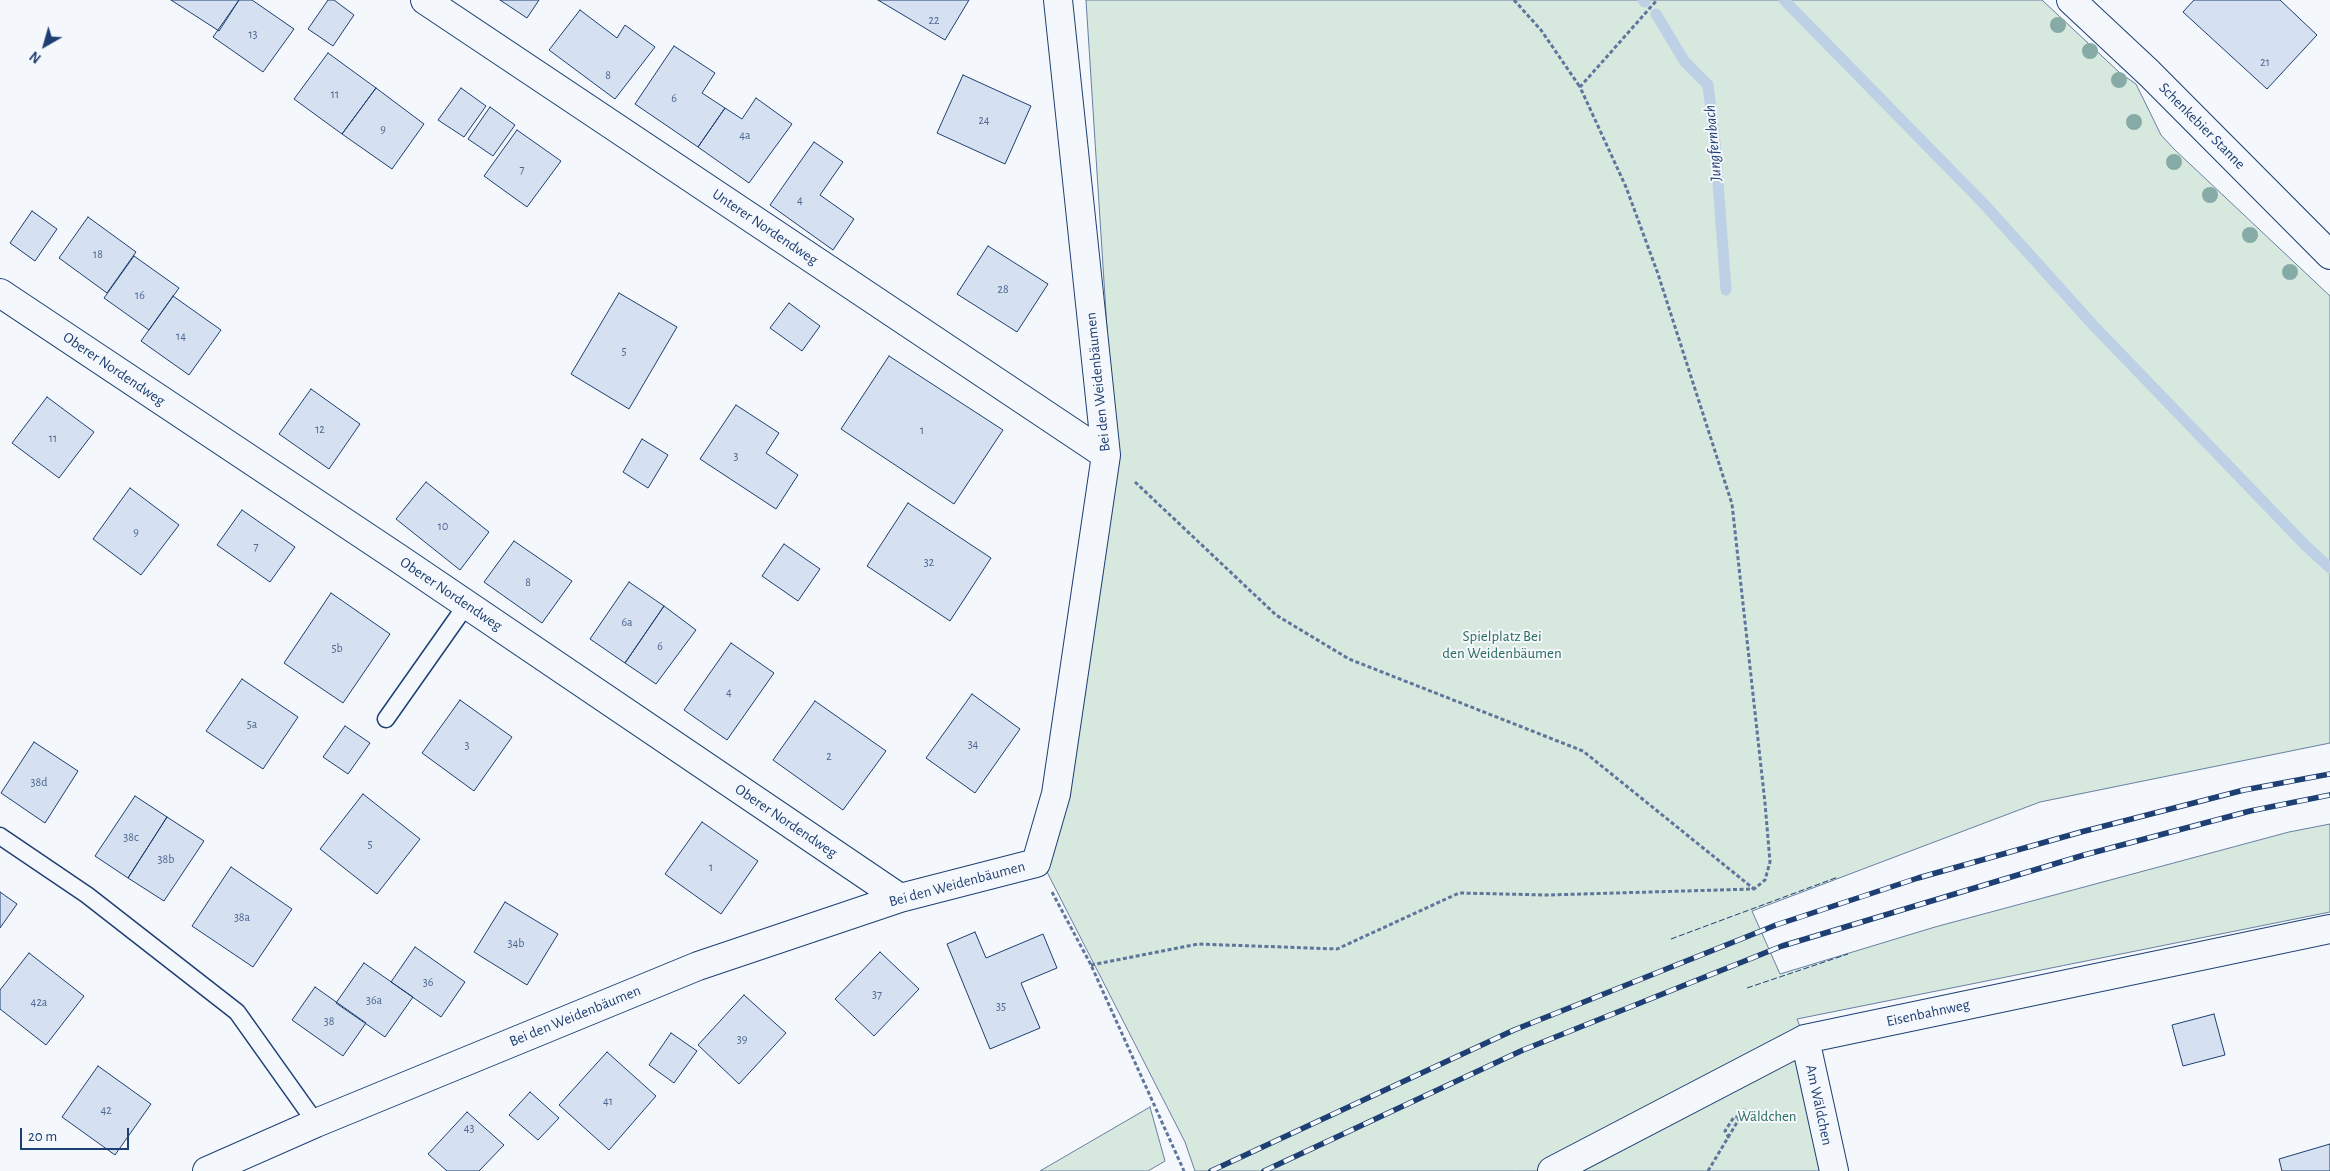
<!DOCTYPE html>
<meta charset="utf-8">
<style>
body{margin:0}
#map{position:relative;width:2330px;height:1171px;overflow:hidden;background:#f4f7fb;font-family:"Alegreya Sans",sans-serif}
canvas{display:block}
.north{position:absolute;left:20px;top:20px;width:50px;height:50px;-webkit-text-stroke:4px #f4f7fb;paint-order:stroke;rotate:218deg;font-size:14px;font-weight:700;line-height:20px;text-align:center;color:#1d3f73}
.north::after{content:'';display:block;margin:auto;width:18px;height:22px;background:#1d3f73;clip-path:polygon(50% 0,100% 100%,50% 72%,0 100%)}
.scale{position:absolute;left:20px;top:1128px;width:109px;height:22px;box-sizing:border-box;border:2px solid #1d3f73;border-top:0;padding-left:6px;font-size:15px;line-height:18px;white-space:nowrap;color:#1d3f73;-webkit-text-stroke:4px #f4f7fb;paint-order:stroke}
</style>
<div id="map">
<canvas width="2330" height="1171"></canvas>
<div class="north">N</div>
<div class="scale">20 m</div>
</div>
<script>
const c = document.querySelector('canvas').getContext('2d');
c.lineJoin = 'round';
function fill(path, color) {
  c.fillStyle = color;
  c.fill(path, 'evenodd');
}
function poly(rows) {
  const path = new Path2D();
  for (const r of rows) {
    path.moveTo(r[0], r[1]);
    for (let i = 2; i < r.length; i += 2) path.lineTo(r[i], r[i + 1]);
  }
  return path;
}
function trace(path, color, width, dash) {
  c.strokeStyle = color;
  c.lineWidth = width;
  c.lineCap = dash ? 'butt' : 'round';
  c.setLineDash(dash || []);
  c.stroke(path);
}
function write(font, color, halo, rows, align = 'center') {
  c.font = font + ' "Alegreya Sans",sans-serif';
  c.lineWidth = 4;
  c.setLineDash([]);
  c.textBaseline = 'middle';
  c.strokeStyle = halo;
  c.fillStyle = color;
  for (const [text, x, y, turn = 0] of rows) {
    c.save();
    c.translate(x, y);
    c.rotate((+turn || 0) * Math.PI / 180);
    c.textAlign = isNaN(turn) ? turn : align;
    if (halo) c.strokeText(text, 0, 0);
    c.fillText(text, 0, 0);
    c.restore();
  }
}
const green = poly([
 [1086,0,2042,0,2120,73,2136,84,2161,135,2174,149,2330,296,2330,743,2040,802,1752,911,1780,974,1935,927,2289,832,2330,824,2330,912,1797,1019,1805,1039,1838,1171,1195,1171,1185,1142,1047,872,1070,793,1115,454,1086,0],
 [1150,1107,1165,1161,1148,1171,1040,1171,1150,1107]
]);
fill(green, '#d7e8df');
trace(green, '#687fa3', 1);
trace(poly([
 [1643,0,1645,2],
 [1784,0,1984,204,2094,326,2305,545,2330,568],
 [1656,14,1685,62,1708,85,1715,142,1726,290]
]), '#bed0e5', 11);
const building = poly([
 [171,0,239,0,219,31,171,0],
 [239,0,252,0,294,29,263,72,213,37,239,0],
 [328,0,334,0,354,15,333,46,308,29,328,0],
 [500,0,539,0,527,18,500,0],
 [878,0,969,0,945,40,878,0],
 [2194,0,2280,0,2317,35,2267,89,2183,12,2194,0],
 [580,10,617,38,625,25,655,47,615,99,549,50,580,10],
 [674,46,715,73,702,93,725,108,698,147,635,104,674,46],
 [328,53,376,88,342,134,294,99,328,53],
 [963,75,1031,106,1005,164,937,133,963,75],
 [376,88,424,124,392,169,342,134,376,88],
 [461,88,486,106,464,137,438,120,461,88],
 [756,98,792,124,749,183,698,147,725,108,742,119,756,98],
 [490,107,515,125,493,156,468,139,490,107],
 [517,130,561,161,527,207,484,176,517,130],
 [814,142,843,162,820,195,854,219,833,250,770,205,814,142],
 [32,211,57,229,35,261,10,243,32,211],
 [88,217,136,252,107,293,59,258,88,217],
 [988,246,1048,284,1017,332,957,294,988,246],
 [134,256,179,288,149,330,104,298,134,256],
 [619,293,677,327,629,409,571,374,619,293],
 [173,296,221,330,189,375,141,341,173,296],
 [789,303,820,326,802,351,770,328,789,303],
 [889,356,1003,430,954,504,841,429,889,356],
 [311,389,360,424,329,469,279,434,311,389],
 [47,397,94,432,59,478,12,443,47,397],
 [736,405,779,433,766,453,798,475,776,509,700,459,736,405],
 [642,439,668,455,648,488,623,472,642,439],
 [426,482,489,532,460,570,396,519,426,482],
 [130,488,179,525,141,575,93,539,130,488],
 [908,503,991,558,950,621,867,566,908,503],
 [242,510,295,547,270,582,217,545,242,510],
 [514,541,572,581,542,623,484,582,514,541],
 [784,544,820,569,798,601,762,576,784,544],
 [629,582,664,606,625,663,590,639,629,582],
 [331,593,390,634,343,703,284,663,331,593],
 [664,606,696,630,656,684,625,663,664,606],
 [731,643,774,673,727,740,684,710,731,643],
 [242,679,298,717,263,769,206,731,242,679],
 [972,694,1020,729,975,793,926,758,972,694],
 [460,700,512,737,474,791,422,753,460,700],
 [815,701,886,751,843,810,773,760,815,701],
 [345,726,370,743,348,774,323,757,345,726],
 [34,742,78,771,45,823,1,793,34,742],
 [363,794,420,839,377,894,320,849,363,794],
 [135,796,167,817,128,878,95,856,135,796],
 [167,817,204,841,164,901,128,878,167,817],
 [702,822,758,861,721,914,665,874,702,822],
 [231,867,292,909,253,967,192,926,231,867],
 [0,892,17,904,0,928,0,892],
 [505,902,558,934,527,985,474,952,505,902],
 [975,932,986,958,1043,934,1057,968,1021,983,1040,1028,990,1049,947,944,975,932],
 [415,947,465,982,441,1017,391,982,415,947],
 [880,952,919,989,874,1036,835,999,880,952],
 [29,953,84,996,46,1045,0,1009,0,990,29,953],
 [364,963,413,997,385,1037,336,1003,364,963],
 [315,987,366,1023,343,1056,292,1020,315,987],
 [744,995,786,1033,739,1084,698,1045,744,995],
 [2214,1014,2225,1055,2183,1066,2172,1025,2214,1014],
 [671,1033,697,1051,674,1083,649,1065,671,1033],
 [607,1052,656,1096,609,1150,559,1105,607,1052],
 [98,1066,151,1104,115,1155,62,1117,98,1066],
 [530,1092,559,1118,538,1140,509,1115,530,1092],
 [467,1112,504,1145,479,1171,447,1171,428,1154,467,1112],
 [2330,1144,2330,1171,2282,1171,2279,1159,2330,1144]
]);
fill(building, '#d5e0f0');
trace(building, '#1d3f73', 1);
const service = poly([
 [386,719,467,604],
 [0,836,87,895,237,1012,316,1123]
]);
const minor = poly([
 [425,0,1106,455],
 [0,293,398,558,900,898],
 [1805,1039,1834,1171],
 [207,1171,316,1123,698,966,900,898,1036,863,1056,794,1106,455,1058,0],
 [1552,1171,1805,1039,2330,929]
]);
const tertiary = poly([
 [2071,0,2149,73,2330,255]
]);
trace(service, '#1d3f73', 19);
trace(minor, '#1d3f73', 30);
trace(tertiary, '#1d3f73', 30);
trace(poly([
 [1514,0,1541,30,1580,87],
 [1135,482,1276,615,1349,659,1583,751,1754,889],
 [1052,892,1091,965,1184,1171],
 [1091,965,1198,944,1337,949,1459,893,1547,895,1754,889,1765,880,1770,862,1765,803,1732,504,1658,274,1626,187,1580,87,1657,0],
 [1729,1138,1725,1131,1734,1117,1741,1117],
 [1708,1171,1745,1109]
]), '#5e769c', 3, [4, 2.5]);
trace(service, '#f4f7fb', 16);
trace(minor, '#f4f7fb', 28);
trace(tertiary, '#f4f7fb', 28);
const rail = poly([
 [1211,1171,1514,1030,1776,925,1918,878,2081,832,2244,790,2330,774],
 [1264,1171,1523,1050,1782,946,2084,855,2250,811,2330,795]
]);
trace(rail, '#1d3f73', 5.5);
trace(rail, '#f4f7fb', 4, [11]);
trace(poly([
 [1671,939,1838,877],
 [1747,988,1848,954]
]), '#1d3f73', 1, [6, 2.5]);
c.fillStyle = '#86aba6';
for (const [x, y] of [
 [2058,25],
 [2090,51],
 [2119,80],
 [2134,122],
 [2174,162],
 [2210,195],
 [2250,235],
 [2290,272]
]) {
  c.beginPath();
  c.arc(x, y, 8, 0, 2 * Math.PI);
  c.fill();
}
write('12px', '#4b6792', null, [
 ["22",934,20],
 ["13",253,34],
 ["21",2265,62],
 ["8",608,75],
 ["11",335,94],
 ["6",674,98],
 ["24",984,120],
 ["9",383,129],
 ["4a",745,135],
 ["7",522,169],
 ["4",800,200],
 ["18",98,254],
 ["28",1003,289],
 ["16",140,295],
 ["14",181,336],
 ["5",624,351],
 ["12",320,429],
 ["1",922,430],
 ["11",53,438],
 ["3",736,456],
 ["10",443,526],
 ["9",136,532],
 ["7",256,546],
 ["32",929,562],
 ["8",528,582],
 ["6a",627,622],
 ["6",660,646],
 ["5b",337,648],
 ["4",729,692],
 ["5a",252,724],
 ["34",973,744],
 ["3",467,745],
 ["2",829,756],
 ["38d",39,782],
 ["38c",131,837],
 ["5",370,844],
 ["38b",166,859],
 ["1",711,867],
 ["38a",242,917],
 ["34b",516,943],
 ["36",428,982],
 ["37",877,994],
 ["36a",374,1000],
 ["42a",39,1002],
 ["35",1001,1006],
 ["38",329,1021],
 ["39",742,1039],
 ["41",608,1101],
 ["42",106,1110],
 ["43",469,1128]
]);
write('15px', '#1d3f73', '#f4f7fb', [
 ["Schenkebier Stanne",2202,126,45],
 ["Unterer Nordendweg",765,227,34],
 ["Oberer Nordendweg",114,369,34],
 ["Bei den Weidenbäumen",1098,382,-96],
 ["Oberer Nordendweg",451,594,34],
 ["Oberer Nordendweg",786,821,34],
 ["Bei den Weidenbäumen",957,884,-15],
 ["Eisenbahnweg",1928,1013,-12],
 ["Bei den Weidenbäumen",575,1016,-22],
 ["Am Wäldchen",1819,1105,78]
]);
write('15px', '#2c6c60', '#f4f7fb', [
 ["Spielplatz Bei",1502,636],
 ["den Weidenbäumen",1502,653],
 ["Wäldchen",1767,1116]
]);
write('italic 16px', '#1d3f73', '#f4f7fb', [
 ["Jungfernbach",1713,143,-95]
]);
</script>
